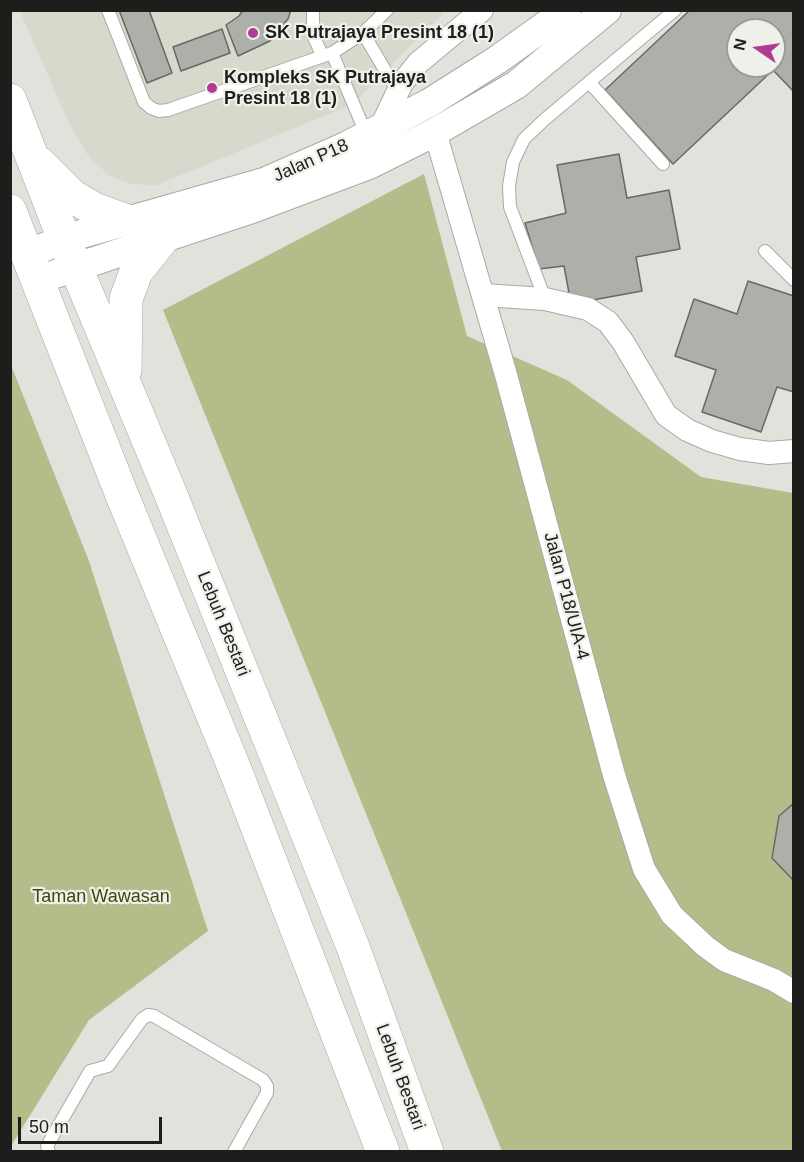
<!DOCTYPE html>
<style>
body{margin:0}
#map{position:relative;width:804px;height:1162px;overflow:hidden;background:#e1e2dc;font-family:Arial,sans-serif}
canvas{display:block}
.frame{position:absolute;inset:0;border:12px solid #1d1e1b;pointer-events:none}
.north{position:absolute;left:726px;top:18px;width:60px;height:60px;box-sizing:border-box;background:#eef0e9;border:2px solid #9a9c97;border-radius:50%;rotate:283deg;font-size:16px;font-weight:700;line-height:24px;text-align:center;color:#1d1e1b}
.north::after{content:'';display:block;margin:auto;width:21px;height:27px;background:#b13b92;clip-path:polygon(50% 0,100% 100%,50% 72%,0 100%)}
.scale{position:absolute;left:18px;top:1117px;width:144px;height:27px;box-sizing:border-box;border:3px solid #1d1e1b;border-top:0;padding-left:8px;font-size:18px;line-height:21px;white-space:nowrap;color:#1d1e1b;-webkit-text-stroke:4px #eef0e9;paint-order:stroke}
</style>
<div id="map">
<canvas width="804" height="1162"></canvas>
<div class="frame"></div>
<div class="north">N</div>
<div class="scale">50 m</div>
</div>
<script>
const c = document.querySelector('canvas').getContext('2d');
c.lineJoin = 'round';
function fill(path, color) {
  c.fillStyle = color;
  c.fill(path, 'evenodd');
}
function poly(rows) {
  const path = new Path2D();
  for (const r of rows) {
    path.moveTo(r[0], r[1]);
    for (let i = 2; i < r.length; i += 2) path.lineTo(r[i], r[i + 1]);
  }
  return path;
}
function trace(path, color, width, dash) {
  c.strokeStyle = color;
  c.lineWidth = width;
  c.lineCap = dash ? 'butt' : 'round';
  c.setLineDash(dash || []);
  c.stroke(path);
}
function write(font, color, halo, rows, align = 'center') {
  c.font = font + ' Arial,sans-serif';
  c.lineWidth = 4.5;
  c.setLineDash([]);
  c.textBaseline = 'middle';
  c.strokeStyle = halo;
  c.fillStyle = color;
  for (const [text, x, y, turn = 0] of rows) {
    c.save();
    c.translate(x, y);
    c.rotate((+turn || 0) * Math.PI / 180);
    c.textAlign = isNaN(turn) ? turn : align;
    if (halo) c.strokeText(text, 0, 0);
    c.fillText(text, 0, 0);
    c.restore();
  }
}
fill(poly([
 [20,11,445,11,353,104,157,185,132,184,110,176,89,157,68,121]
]), '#d6d9cb');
fill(poly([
 [424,174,467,336,567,380,701,477,793,493,793,1151,502,1151,163,310],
 [11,365,89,561,208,931,89,1020,11,1146]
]), '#b4bd89');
const building = poly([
 [119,10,149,10,172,73,147,83,119,10],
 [243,10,291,10,288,19,270,41,238,56,226,25,239,16,243,10],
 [690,10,794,10,794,92,773,70,673,164,605,90,690,10],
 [738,30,774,30,774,66,738,66,738,30],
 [222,29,230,53,181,71,173,47,222,29],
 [619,154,627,198,669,190,680,249,636,257,642,291,571,304,564,266,539,269,525,223,566,213,557,165,619,154],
 [748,281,794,296,794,392,777,387,761,432,702,412,716,370,675,356,694,299,737,314,748,281],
 [794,803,794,881,772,858,779,816,794,803]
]);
fill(building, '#adafa9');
trace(building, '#686964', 1.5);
const service = poly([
 [108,10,144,102,151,108,159,111,168,110,332,53,363,33,387,10],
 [313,10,313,35,322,55],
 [363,33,398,92],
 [332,53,367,136],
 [589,82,663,164],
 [765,251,794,280],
 [545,299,510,207,509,186,513,162,524,139,544,120,675,10],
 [49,1152,47,1146,90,1071,108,1066,142,1019,148,1015,154,1016,263,1080,267,1086,267,1093,234,1152]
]);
const minor = poly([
 [380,129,402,83,418,63,482,10],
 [435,132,506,375,614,775,644,869,672,915,705,946,724,960,774,980,794,992],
 [483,295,545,299,588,309,608,322,623,342,666,415,687,430,712,441,740,449,769,453,794,451]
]);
const tertiary = poly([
 [28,254,64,239,264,182,346,146,429,103,497,60,567,10],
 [37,280,252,209,369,165,435,132,516,85,607,10]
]);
const secondary = poly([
 [10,100,64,239,169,490,353,947,427,1152],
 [39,163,72,196,94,209,127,221],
 [10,211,124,500,234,767,383,1152],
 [125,370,126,299,136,272,164,237]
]);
trace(service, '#a9aaa4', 14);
trace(minor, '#a9aaa4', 24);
trace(tertiary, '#a9aaa4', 30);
trace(secondary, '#a9aaa4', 34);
trace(service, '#fff', 12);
trace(minor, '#fff', 22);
trace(tertiary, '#fff', 28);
trace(secondary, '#fff', 33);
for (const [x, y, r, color] of [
 [253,33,6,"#b13b92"],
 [212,88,6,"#b13b92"]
]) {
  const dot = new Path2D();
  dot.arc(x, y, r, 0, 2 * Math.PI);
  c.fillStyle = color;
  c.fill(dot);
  trace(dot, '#eef0e9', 2);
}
write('bold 18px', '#1d1e1b', '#eef0e9', [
 ["SK Putrajaya Presint 18 (1)",265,33],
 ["Kompleks SK Putrajaya",224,78],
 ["Presint 18 (1)",224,99]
], 'left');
write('18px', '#1d1e1b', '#eef0e9', [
 ["Jalan P18",311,161,-24],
 ["Jalan P18/UIA-4",566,596,75],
 ["Lebuh Bestari",223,624,68],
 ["Lebuh Bestari",400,1077,70]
]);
write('18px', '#40470a', '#eef0e9', [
 ["Taman Wawasan",101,897]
]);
</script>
